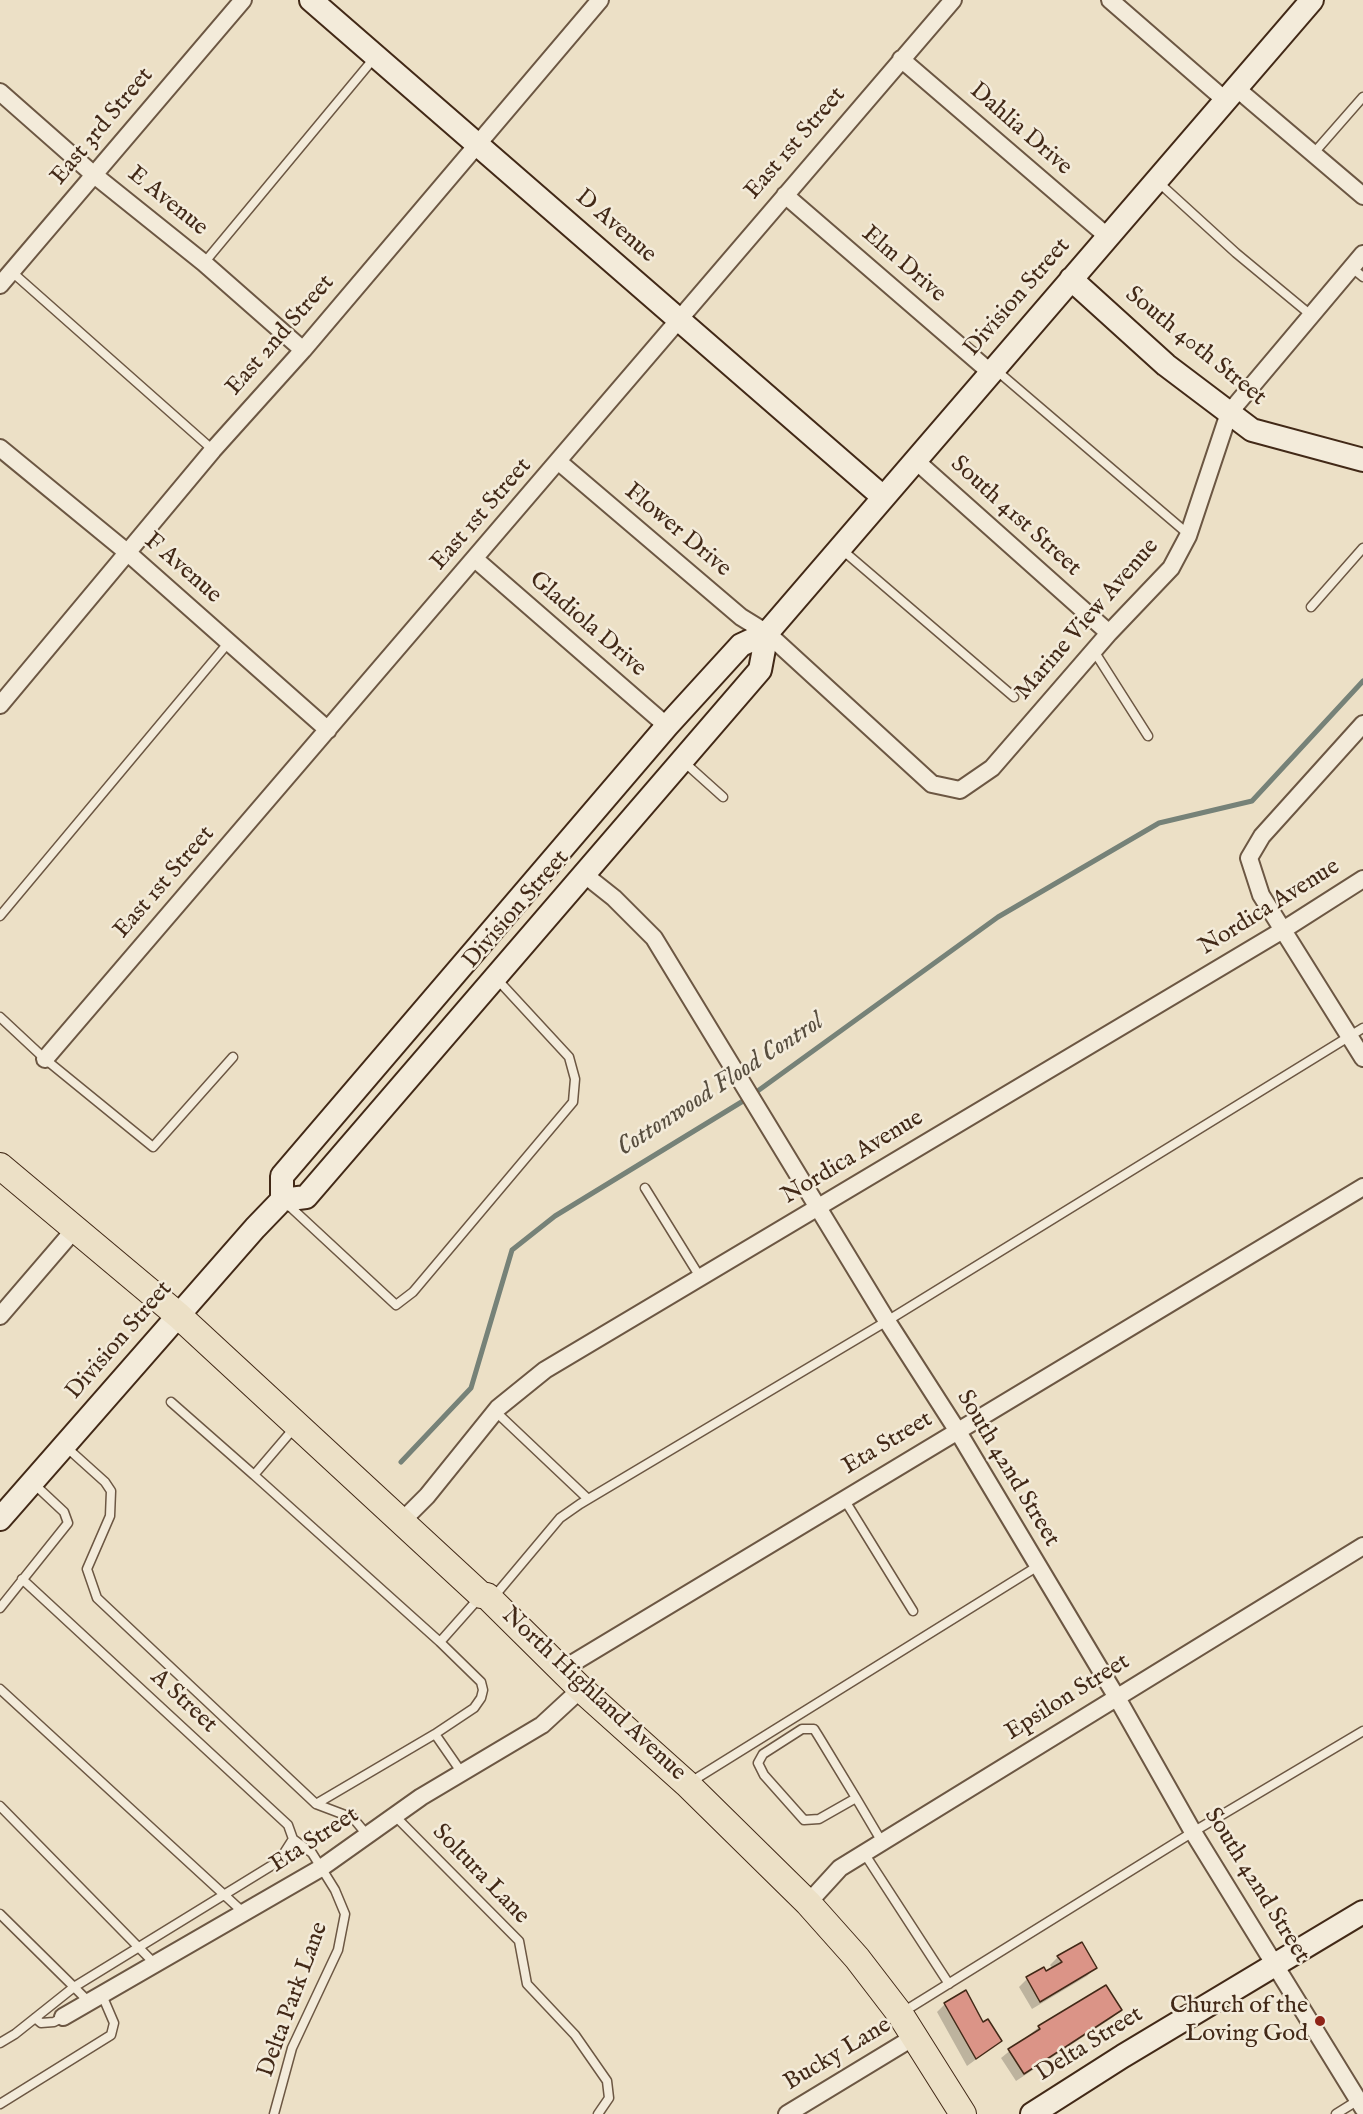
<!DOCTYPE html>
<style>
body{margin:0}
canvas{display:block;background:#ece0c6}
</style>
<canvas width="1363" height="2114"></canvas>
<script>
const c = document.querySelector('canvas').getContext('2d');
c.lineJoin = 'round';
function fill(path, color) {
  c.fillStyle = color;
  c.fill(path, 'evenodd');
}
function poly(rows) {
  const path = new Path2D();
  for (const r of rows) {
    path.moveTo(r[0], r[1]);
    for (let i = 2; i < r.length; i += 2) path.lineTo(r[i], r[i + 1]);
  }
  return path;
}
function trace(path, color, width, dash) {
  c.strokeStyle = color;
  c.lineWidth = width;
  c.lineCap = dash ? 'butt' : 'round';
  c.setLineDash(dash || []);
  c.stroke(path);
}
function write(font, color, halo, rows, align = 'center') {
  c.font = font + ' "IM FELL English",serif';
  c.lineWidth = 5;
  c.setLineDash([]);
  c.textBaseline = 'middle';
  c.strokeStyle = halo;
  c.fillStyle = color;
  for (const [text, x, y, turn = 0] of rows) {
    c.save();
    c.translate(x, y);
    c.rotate((+turn || 0) * Math.PI / 180);
    c.textAlign = isNaN(turn) ? turn : align;
    if (halo) c.strokeText(text, 0, 0);
    c.fillText(text, 0, 0);
    c.restore();
  }
}
fill(poly([
 [1081,1944,1095,1968,1087,1976,1032,2009,1019,1987,1027,1979,1053,1969,1050,1965,1058,1957],
 [945,2004,982,2024,1001,2041,967,2066,937,2012],
 [1120,2010,1112,2018,1016,2081,1001,2058,1039,2027]
]), '#0003');
trace(poly([
 [401,1462,471,1388,512,1250,555,1216,748,1098,998,917,1159,823,1252,801,1363,681]
]), '#768278', 5);
const building = poly([
 [1082,1942,1097,1968,1040,2002,1026,1977,1044,1967,1046,1971,1062,1962,1057,1956,1082,1942],
 [1106,1985,1122,2010,1024,2074,1008,2049,1040,2029,1038,2026,1106,1985],
 [966,1990,983,2022,988,2019,1002,2041,976,2059,944,2003,966,1990]
]);
fill(building, '#db9487');
trace(building, '#422917', 1.5);
const lane = poly([
 [1313,154,1363,97],
 [1157,181,1236,253,1312,316],
 [204,263,375,57],
 [1352,268,1363,277],
 [12,272,213,450],
 [996,370,1188,534],
 [840,548,1014,697],
 [1311,607,1363,548],
 [1094,651,1148,736],
 [684,762,723,797],
 [0,916,229,642],
 [0,1017,45,1059,153,1147,233,1057],
 [645,1188,700,1277],
 [285,1202,396,1305,413,1292,573,1102,575,1079,569,1057,496,978],
 [171,1402,254,1475,295,1427],
 [495,1411,588,1499],
 [65,1446,105,1482,111,1491,110,1516,87,1569,97,1598,316,1804],
 [254,1475,440,1642,479,1598],
 [844,1499,913,1611],
 [492,1599,560,1518,580,1504,887,1321,1363,1028],
 [0,1608,68,1523,64,1512,33,1483],
 [0,1689,244,1913],
 [435,1734,474,1708,481,1698,483,1690,481,1682,440,1642],
 [689,1783,1038,1566],
 [856,1798,819,1819,804,1820,764,1775,758,1763,763,1754,802,1729,814,1729,819,1737,856,1798,882,1842],
 [0,1806,155,1964],
 [396,1817,519,1941,527,1984,575,2035,607,2081,609,2098,598,2114],
 [368,1836,353,1818,316,1804,435,1734,462,1773],
 [864,1853,949,1984],
 [0,1914,74,1987,279,1861,293,1839,288,1825,22,1579],
 [903,2012,1193,1832,1363,1731],
 [35,2018,41,2023,54,2022,63,2017],
 [0,2043,15,2034,74,1987,89,2002],
 [0,2104,111,2035,114,2023,102,1995],
 [274,2114,292,2048,338,1950,345,1914,335,1890,312,1853,293,1839],
 [1336,2114,1360,2099]
]);
const street = poly([
 [1110,0,1225,100],
 [901,59,1107,236],
 [1236,88,1363,196],
 [0,92,93,174,204,263,303,350],
 [785,195,990,372],
 [0,285,243,0],
 [0,448,128,553,328,730],
 [915,460,1109,633],
 [559,462,741,617,767,633,932,784,960,790,992,768,1109,633,1171,568,1188,536,1229,413,1363,254],
 [475,559,667,726],
 [0,705,213,450,303,350,600,0],
 [1363,724,1262,836,1249,858,1261,895,1363,1058],
 [585,875,614,898,654,938,887,1321,957,1430,1116,1696,1193,1832,1363,2108],
 [45,1059,953,0],
 [0,1316,74,1230],
 [403,1520,427,1496,498,1408,545,1370,1283,930,1363,879],
 [563,1669,1363,1187],
 [808,1903,840,1868,1363,1546],
 [63,2017,321,1868,421,1797,542,1725,581,1689],
 [787,2114,914,2037]
]);
const secondary = poly([
 [311,0,883,497],
 [1071,279,1166,365,1252,430,1363,460],
 [282,1200,282,1176,667,726,741,645,767,633,1312,0],
 [0,1519,255,1228,282,1200,306,1197,760,670,767,633],
 [1032,2114,1123,2056,1363,1912]
]);
const primary = poly([
 [0,1166,179,1316,481,1595,487,1596,581,1689,687,1784,808,1903,857,1958,900,2014,963,2114]
]);
trace(lane, '#6c5743', 11);
trace(street, '#6c5743', 20);
trace(secondary, '#422917', 26);
trace(primary, '#422917', 28);
trace(lane, '#f3ebda', 8);
trace(street, '#f3ebda', 16);
trace(secondary, '#f3ebda', 22);
trace(primary, '#ece0c6', 26);
for (const [x, y, r, color] of [
 [1320,2021,6,"#8f2418"]
]) {
  const dot = new Path2D();
  dot.arc(x, y, r, 0, 2 * Math.PI);
  c.fillStyle = color;
  c.fill(dot);
  trace(dot, '#f3ebda', 2);
}
write('24px', '#422917', '#f3ebda', [
 ["East 3rd Street",103,127,-50],
 ["Dahlia Drive",1020,130,41],
 ["East 1st Street",796,144,-49],
 ["E Avenue",167,202,39],
 ["D Avenue",615,227,41],
 ["Elm Drive",903,265,41],
 ["Division Street",1018,298,-49],
 ["East 2nd Street",281,336,-49],
 ["South 40th Street",1195,347,39],
 ["East 1st Street",482,515,-49],
 ["South 41st Street",1015,517,42],
 ["Flower Drive",677,531,40],
 ["F Avenue",182,569,41],
 ["Marine View Avenue",1088,620,-49],
 ["Gladiola Drive",587,625,41],
 ["East 1st Street",165,883,-49],
 ["Nordica Avenue",1270,908,-32],
 ["Division Street",517,910,-49],
 ["Nordica Avenue",853,1158,-31],
 ["Division Street",120,1341,-49],
 ["Eta Street",888,1444,-31],
 ["South 42nd Street",1007,1469,59],
 ["North Highland Avenue",593,1695,43],
 ["Epsilon Street",1068,1698,-32],
 ["A Street",183,1702,43],
 ["Eta Street",315,1841,-33],
 ["Soltura Lane",480,1875,46],
 ["South 42nd Street",1256,1886,58],
 ["Delta Park Lane",294,2000,-70],
 ["Delta Street",1090,2045,-32],
 ["Bucky Lane",838,2055,-31]
]);
write('24px', '#422917', '#f3ebda', [
 ["Church of the",1308,2007],
 ["Loving God",1308,2035]
], 'right');
write('italic 26px', '#584e3f', '#f3ebda', [
 ["Cottonwood Flood Control",721,1086,-33]
]);
</script>
